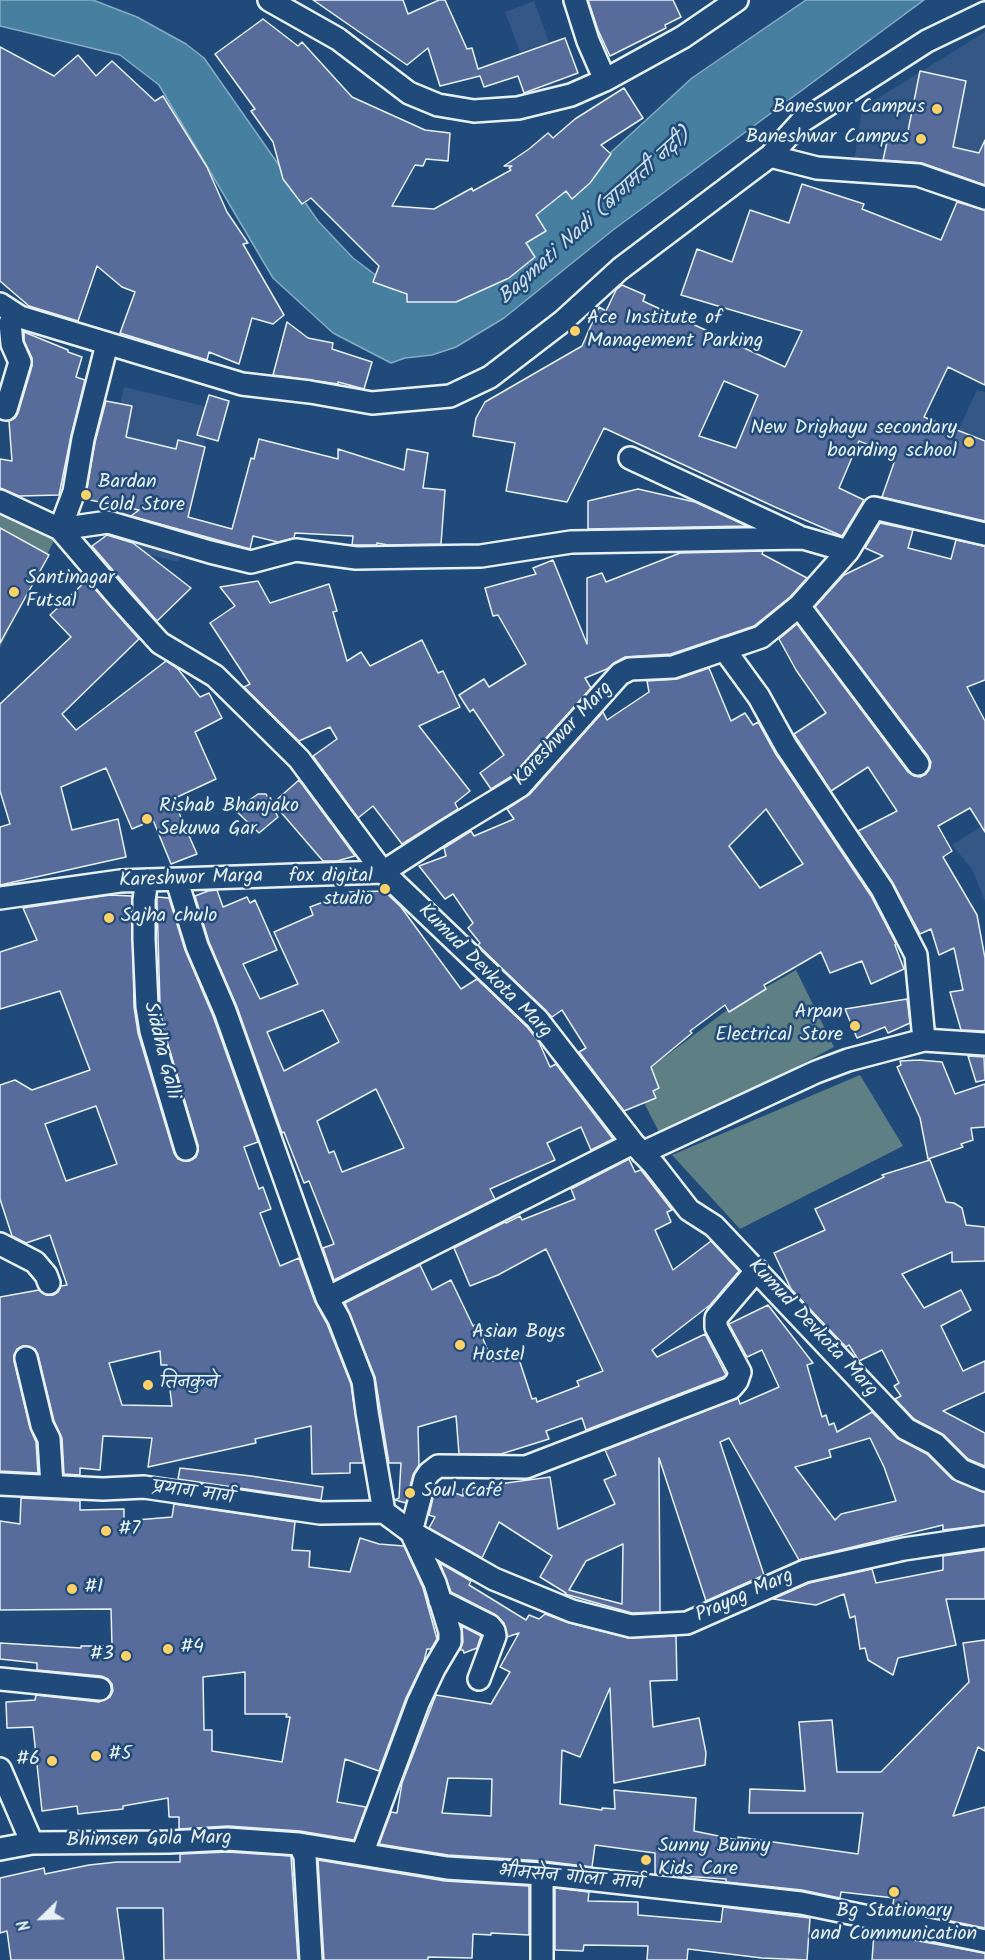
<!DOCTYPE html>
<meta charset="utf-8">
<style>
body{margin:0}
#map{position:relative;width:985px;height:1960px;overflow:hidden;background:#1f4a7a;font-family:Kalam,sans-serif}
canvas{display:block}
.north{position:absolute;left:12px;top:1888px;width:60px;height:60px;-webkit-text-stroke:4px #1f4a7a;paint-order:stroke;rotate:247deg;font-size:16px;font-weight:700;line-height:24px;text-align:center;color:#e8f1f8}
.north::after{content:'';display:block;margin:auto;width:21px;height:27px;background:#e8f1f8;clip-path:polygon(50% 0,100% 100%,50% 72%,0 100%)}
</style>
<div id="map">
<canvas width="985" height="1960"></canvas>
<div class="north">N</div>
</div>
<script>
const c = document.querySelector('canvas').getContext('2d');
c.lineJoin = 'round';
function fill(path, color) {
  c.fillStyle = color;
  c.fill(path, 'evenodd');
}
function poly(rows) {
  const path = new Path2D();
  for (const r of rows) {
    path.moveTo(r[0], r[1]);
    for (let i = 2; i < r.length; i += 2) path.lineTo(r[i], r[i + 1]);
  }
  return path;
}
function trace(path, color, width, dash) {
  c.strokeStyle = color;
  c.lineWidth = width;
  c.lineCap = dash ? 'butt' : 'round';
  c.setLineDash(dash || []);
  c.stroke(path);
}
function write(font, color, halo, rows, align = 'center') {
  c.font = font + ' Kalam,"Playpen Sans Deva",sans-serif';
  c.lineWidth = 5;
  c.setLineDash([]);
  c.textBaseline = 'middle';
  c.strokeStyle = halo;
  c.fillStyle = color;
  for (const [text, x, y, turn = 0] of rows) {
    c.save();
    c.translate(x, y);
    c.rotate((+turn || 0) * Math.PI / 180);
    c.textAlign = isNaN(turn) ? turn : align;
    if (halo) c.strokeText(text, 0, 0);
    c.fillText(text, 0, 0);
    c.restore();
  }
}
fill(poly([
 [534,1,549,42,520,52,505,12],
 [985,32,985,202,853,169,862,108],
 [124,387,212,408,179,562,101,544,116,485,108,465],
 [977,390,985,392,985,509,930,492],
 [985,824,985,901,972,869,952,845]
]), '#345786');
fill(poly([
 [0,508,56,537,0,647],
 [796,970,834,1047,662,1138,633,1081,731,1007],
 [860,1075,903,1146,740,1229,672,1155]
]), '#5e7f84');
const water = poly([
 [0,0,93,0,137,17,186,44,204,58,318,221,353,258,394,289,596,166,692,78,806,0,924,0,613,230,504,318,456,347,432,355,405,358,391,363,333,333,273,278,159,85,120,55,0,26,0,0]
]);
fill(water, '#467fa0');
trace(water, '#87adc3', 1.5);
const building = poly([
 [313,0,403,0,408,14,439,0,445,0,467,49,472,48,478,69,565,38,578,73,524,93,518,76,484,87,480,76,440,86,428,48,407,65,313,0],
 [588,0,673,0,681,17,665,25,666,28,610,56,598,30,588,0],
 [263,19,298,46,302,42,352,97,425,130,450,133,448,161,426,159,423,166,415,165,392,206,434,209,472,188,473,191,511,170,509,168,512,166,504,166,529,149,548,133,553,138,575,119,624,88,643,118,601,145,611,154,590,183,572,199,566,191,536,215,546,231,526,243,535,257,509,278,456,302,407,302,407,294,373,282,379,266,311,198,302,204,283,179,273,142,251,111,255,109,215,54,263,19],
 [0,47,54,76,78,55,96,76,112,61,155,101,163,96,207,167,227,212,248,243,243,244,284,315,273,324,252,318,239,364,209,352,207,360,120,333,135,292,122,287,97,266,78,321,29,306,0,281,0,47],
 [920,71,966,81,953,147,979,153,985,140,985,185,922,163,883,160,889,133,907,136,920,71],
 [802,184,864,204,862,209,941,240,957,202,985,210,985,385,948,367,924,417,985,441,985,521,882,497,896,457,859,441,839,488,864,500,842,536,775,507,604,428,567,502,506,491,515,443,473,436,476,418,485,402,582,346,599,307,606,311,616,290,622,285,645,295,643,301,785,367,802,331,681,295,697,249,732,262,750,210,789,223,802,184],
 [724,381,758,395,736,448,699,436,724,381],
 [287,322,308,338,333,343,332,349,372,362,364,389,338,382,338,384,273,375,287,322],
 [24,332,68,350,68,352,82,357,76,377,85,380,71,436,59,495,19,496,0,488,0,459,12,461,9,421,15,418,18,413,32,366,32,358,24,341,24,332],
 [209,395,229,401,218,441,197,435,209,395],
 [106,401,132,406,126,437,176,449,178,440,205,447,188,517,232,529,251,458,254,459,259,439,338,459,338,449,404,470,407,449,428,453,423,488,445,490,441,544,388,545,377,543,377,545,352,545,353,536,295,533,294,538,278,542,253,536,250,549,131,516,139,510,85,499,95,442,106,401],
 [638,489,695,502,747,526,588,529,588,501,638,489],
 [880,523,913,530,908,548,951,559,956,540,985,546,985,680,967,687,985,721,985,832,970,808,938,826,952,851,943,857,977,915,985,958,985,1031,961,1030,950,992,963,990,954,948,939,955,931,929,920,934,893,883,858,831,897,811,868,767,831,791,794,734,826,713,796,670,779,639,797,624,908,772,914,776,920,777,926,774,930,768,931,762,928,756,815,607,844,575,883,556,865,548,880,523],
 [0,528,49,555,0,643,0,528],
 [107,535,133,543,191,588,157,621,92,546,107,535],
 [763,551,762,554,807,578,790,597,754,626,671,654,625,657,614,663,607,669,585,678,591,688,512,776,491,789,480,773,504,755,473,709,470,712,459,695,484,679,489,687,526,664,498,615,493,616,485,588,536,574,533,568,553,560,587,644,587,578,602,573,606,582,680,553,763,551],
 [87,580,139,639,62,714,76,730,166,661,178,669,200,697,209,693,222,718,195,732,216,779,173,799,197,854,171,864,153,820,132,829,106,768,61,787,72,830,118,819,126,857,0,885,0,827,10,824,0,791,0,704,71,637,50,615,87,580],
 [258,581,270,603,329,584,337,611,333,612,347,661,361,652,370,666,422,640,438,673,443,671,460,707,419,726,470,791,455,803,458,809,402,844,373,806,358,818,313,756,337,739,330,727,299,741,244,687,250,684,210,623,235,606,220,587,258,581],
 [709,668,731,721,745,713,753,725,758,722,775,753,871,896,896,944,895,945,904,969,871,984,862,961,830,973,821,952,764,985,766,989,729,1012,725,1005,690,1031,692,1033,651,1067,659,1088,653,1091,656,1098,624,1111,579,1052,586,1048,562,1010,552,1017,478,945,480,943,468,928,473,923,453,894,445,899,419,866,446,856,444,848,471,831,474,836,514,819,507,809,530,794,603,712,607,720,649,692,647,681,677,679,709,668],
 [766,809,803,864,760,888,729,846,766,809],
 [299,780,355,856,337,861,323,861,273,803,299,780],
 [258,794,266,794,278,817,259,833,235,810,258,794],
 [217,890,223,907,247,897,250,903,255,900,277,950,243,964,260,999,298,984,274,932,313,915,310,907,350,892,384,891,401,907,461,989,477,979,528,1028,539,1042,550,1067,556,1064,613,1139,591,1150,581,1127,547,1143,555,1160,490,1189,495,1199,334,1280,323,1248,334,1244,309,1181,304,1183,284,1132,282,1133,237,1007,209,942,195,896,208,891,217,890],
 [323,1010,339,1042,284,1071,267,1032,323,1010],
 [376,1089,404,1148,342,1172,334,1151,329,1153,317,1121,376,1089],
 [110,895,132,896,134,1007,138,1033,174,1153,178,1159,189,1161,196,1157,198,1151,198,1145,163,1028,160,1005,157,901,157,897,169,898,185,950,213,1016,258,1142,244,1147,259,1189,263,1187,271,1209,260,1213,280,1266,299,1258,315,1302,327,1324,351,1384,363,1463,350,1463,350,1473,312,1474,311,1426,255,1439,256,1443,148,1467,152,1438,103,1436,100,1470,80,1468,80,1475,64,1474,62,1438,54,1421,38,1355,35,1349,24,1346,17,1349,14,1355,14,1361,30,1428,36,1442,38,1473,0,1471,0,1297,39,1290,46,1295,53,1295,58,1292,61,1286,67,1285,50,1235,26,1243,12,1236,0,1199,0,1085,15,1080,32,1090,90,1070,60,991,0,1009,0,952,37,940,23,908,110,895],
 [96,1106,117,1164,66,1181,45,1124,96,1106],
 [160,1351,161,1365,167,1365,172,1406,122,1405,109,1363,160,1351],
 [907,999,910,1023,888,1033,885,1027,857,1038,845,1009,907,999],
 [968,1056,984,1057,985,1080,976,1082,968,1056],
 [919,1060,942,1062,955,1094,985,1084,985,1127,971,1128,973,1140,961,1144,963,1147,928,1159,920,1118,897,1067,901,1065,900,1061,919,1060],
 [629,1159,635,1172,641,1170,672,1210,667,1212,671,1222,655,1230,673,1270,711,1241,739,1271,710,1305,652,1350,657,1357,705,1334,726,1375,723,1377,586,1430,582,1418,546,1431,549,1439,501,1454,459,1454,456,1416,418,1427,419,1465,413,1475,406,1503,395,1500,399,1498,401,1463,389,1463,375,1377,345,1303,420,1265,432,1290,451,1280,473,1326,477,1324,492,1361,517,1353,532,1399,536,1398,537,1402,579,1386,577,1381,603,1371,546,1249,498,1275,470,1286,454,1248,505,1222,506,1223,520,1216,522,1220,575,1199,571,1189,629,1159],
 [930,1160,946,1202,954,1203,962,1208,966,1225,985,1227,985,1261,952,1262,952,1252,902,1274,924,1308,961,1290,971,1310,941,1326,963,1371,985,1361,985,1392,943,1411,985,1433,985,1466,968,1459,944,1435,914,1419,895,1399,901,1396,894,1386,899,1383,882,1350,859,1361,849,1345,846,1347,791,1289,774,1253,825,1230,815,1209,884,1177,882,1175,930,1160],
 [768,1305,813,1363,807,1365,822,1417,826,1415,829,1425,834,1423,837,1432,872,1412,897,1438,927,1454,952,1479,985,1492,985,1525,943,1530,943,1525,799,1560,729,1438,720,1442,764,1575,706,1601,659,1458,660,1612,632,1613,565,1594,566,1593,540,1577,552,1556,499,1522,482,1558,429,1528,435,1517,429,1515,434,1493,450,1491,463,1496,463,1489,550,1477,558,1529,615,1504,604,1480,616,1475,605,1450,738,1398,740,1404,779,1387,762,1350,747,1357,729,1324,768,1305],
 [870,1438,884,1467,896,1501,841,1514,835,1520,795,1467,831,1457,829,1450,870,1438],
 [623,1544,622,1604,569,1590,586,1561,623,1544],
 [180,1468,251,1476,323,1487,321,1500,178,1479,180,1468],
 [21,1498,80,1501,80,1510,124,1509,124,1521,172,1517,174,1504,295,1522,292,1550,310,1551,309,1567,350,1572,360,1538,379,1544,404,1546,423,1588,437,1639,431,1649,427,1649,424,1661,406,1698,379,1771,345,1759,337,1802,366,1807,354,1840,300,1831,228,1826,179,1829,179,1817,169,1817,168,1798,123,1806,123,1809,78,1814,77,1806,42,1811,33,1727,7,1728,6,1702,35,1700,36,1695,99,1702,110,1697,113,1691,112,1684,108,1679,101,1676,37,1670,37,1663,0,1659,0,1643,81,1648,81,1646,112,1646,111,1609,0,1610,0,1521,20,1524,21,1498],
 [245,1672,245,1714,287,1714,286,1717,290,1717,282,1762,212,1751,212,1730,204,1730,203,1677,245,1672],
 [985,1550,985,1599,946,1599,956,1645,898,1658,893,1675,868,1660,865,1648,860,1649,855,1616,850,1618,844,1594,816,1605,773,1599,809,1583,872,1569,876,1583,943,1570,943,1556,985,1550],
 [440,1563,471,1581,469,1585,526,1620,529,1615,539,1619,545,1614,569,1623,628,1638,676,1636,677,1680,650,1681,653,1727,699,1718,706,1753,705,1765,614,1783,610,1688,580,1757,562,1750,560,1804,602,1810,602,1808,615,1809,614,1790,696,1798,694,1831,738,1840,738,1837,858,1854,863,1813,749,1813,750,1789,805,1791,799,1722,832,1720,837,1772,881,1772,969,1682,963,1643,985,1640,985,1751,978,1747,953,1816,985,1807,985,1928,892,1909,894,1898,841,1892,840,1898,802,1890,726,1882,726,1879,655,1874,655,1853,595,1845,592,1867,543,1861,448,1855,379,1844,391,1812,397,1813,402,1783,436,1695,491,1704,510,1672,500,1667,519,1633,507,1637,504,1623,496,1615,451,1592,440,1563],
 [448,1778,492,1779,491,1816,442,1813,448,1778],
 [462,1626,481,1636,477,1648,464,1653,463,1650,460,1650,463,1642,462,1626],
 [227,1852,291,1856,298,1960,164,1960,163,1908,117,1908,124,1960,11,1960,7,1931,0,1933,0,1878,44,1868,45,1874,89,1865,117,1862,180,1862,180,1854,227,1852],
 [318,1860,445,1881,529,1886,529,1935,491,1933,491,1935,473,1934,472,1958,428,1957,428,1960,324,1960,318,1860],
 [555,1888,589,1892,588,1901,638,1902,638,1915,721,1922,723,1907,810,1918,807,1960,762,1958,688,1949,687,1960,647,1960,648,1946,584,1945,583,1951,555,1950,555,1888],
 [874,1933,985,1953,985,1960,872,1960,874,1933]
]);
fill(building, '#586c9c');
trace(building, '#e8f1f8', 1.5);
const street = poly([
 [269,0,338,39,409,93,438,105,474,111,518,108,571,95,605,80,683,37,737,0],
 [575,0,588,41,605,80],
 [770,156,817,168,918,175,985,198],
 [0,304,20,317,242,384,310,392,372,403,450,396,490,377,563,321,620,269,770,156,801,122,927,41,985,13],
 [107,344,83,439,74,492,60,529,108,522,210,552,251,562,296,550,356,558,481,556,571,542,803,538,848,551],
 [0,407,6,409,20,362,12,344,10,323,15,315],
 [630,458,798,536],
 [0,501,60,529,120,599,160,643,215,676,299,759,383,872,537,1019,633,1143,654,1165,689,1210,714,1226,906,1429,935,1444,961,1470,985,1480],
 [799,606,918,764],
 [724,649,759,697,786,746,882,889,916,955,924,1040],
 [383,872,443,833,520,786,620,674,630,669,673,667,761,637,799,606,848,551,874,508,985,534],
 [147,880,144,900,144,939,147,1006,151,1031,186,1149],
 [177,881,197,946,225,1011,327,1298,339,1319,363,1381,367,1412,384,1512],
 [0,898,120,881,383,872],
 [642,1153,816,1072,848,1060,924,1040,985,1044],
 [0,1244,35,1262,46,1275,49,1283],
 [327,1298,633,1143],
 [26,1358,42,1425,49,1439,52,1485],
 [0,1484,103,1489,144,1487,320,1513,384,1512],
 [384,1512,411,1532,494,1579,572,1611,631,1626,687,1623,805,1571,904,1549,985,1537],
 [440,1601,490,1626,494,1631,495,1636,479,1679],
 [0,1679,100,1689],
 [0,1769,32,1843],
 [299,1844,305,1856,311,1960],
 [0,1849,32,1843,169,1842,227,1839,299,1844,447,1868,542,1874,801,1903,985,1941],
 [362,1854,418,1703,434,1669,450,1642,450,1632,435,1583,411,1532,425,1479,429,1473,438,1466,526,1467,731,1388,737,1381,740,1372,716,1327,716,1318,757,1270],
 [542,1874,542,1960]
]);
trace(street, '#e8f1f8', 26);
trace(street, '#1f4a7a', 21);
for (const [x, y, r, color] of [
 [937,109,6,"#ffd166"],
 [921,139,6,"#ffd166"],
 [575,331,6,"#ffd166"],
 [969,442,6,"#ffd166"],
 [86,495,6,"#ffd166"],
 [14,592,6,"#ffd166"],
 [147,819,6,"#ffd166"],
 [385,889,6,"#ffd166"],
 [109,918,6,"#ffd166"],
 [855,1026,6,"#ffd166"],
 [460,1345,6,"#ffd166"],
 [148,1385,6,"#ffd166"],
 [410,1493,6,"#ffd166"],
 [106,1531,6,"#ffd166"],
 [72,1589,6,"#ffd166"],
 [168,1649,6,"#ffd166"],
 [126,1656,6,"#ffd166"],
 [96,1756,6,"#ffd166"],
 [52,1761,6,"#ffd166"],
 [646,1860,6,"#ffd166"],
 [894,1892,6,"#ffd166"]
]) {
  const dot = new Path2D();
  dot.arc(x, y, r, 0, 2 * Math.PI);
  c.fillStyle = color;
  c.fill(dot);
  trace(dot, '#1f4a7a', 2);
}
write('20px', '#e8f1f8', '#1f4a7a', [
 ["Baneswor Campus",925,109,"right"],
 ["Baneshwar Campus",909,139,"right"],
 ["Ace Institute of",587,320],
 ["Management Parking",587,343],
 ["New Drighayu secondary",957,430,"right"],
 ["boarding school",957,453,"right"],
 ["Bardan",98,484],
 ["Cold Store",98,507],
 ["Santinagar",26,580],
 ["Futsal",26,603],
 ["Rishab Bhanjako",159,808],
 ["Sekuwa Gar",159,831],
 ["fox digital",373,878,"right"],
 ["studio",373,901,"right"],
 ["Sajha chulo",121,918],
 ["Arpan",843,1014,"right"],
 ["Electrical Store",843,1037,"right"],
 ["Asian Boys",472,1334],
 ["Hostel",472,1357],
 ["तिनकुने",160,1385],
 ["Soul Café",422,1493],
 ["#7",118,1531],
 ["#1",84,1589],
 ["#4",180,1649],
 ["#3",114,1656,"right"],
 ["#5",108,1756],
 ["#6",40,1761,"right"],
 ["Sunny Bunny",658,1848],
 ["Kids Care",658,1871],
 ["Bg Stationary",894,1913,"center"],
 ["and Communication",894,1936,"center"]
], 'left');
write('20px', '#e8f1f8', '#1f4a7a', [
 ["Kareshwar Marg",564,735,-47],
 ["Kareshwor Marga",191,880,-2],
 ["Kumud Devkota Marg",484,972,45],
 ["Siddha Galli",160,1051,76],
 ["Kumud Devkota Marg",812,1329,47],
 ["प्रयाग मार्ग",193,1494,8],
 ["Prayag Marg",745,1597,-24],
 ["Bhimsen Gola Marg",149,1841,-1],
 ["भीमसेन गोला मार्ग",571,1879,5]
]);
write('italic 21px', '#d0e0eb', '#1f4a7a', [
 ["Bagmati Nadi (बागमती नदी)",596,218,-42]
]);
</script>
